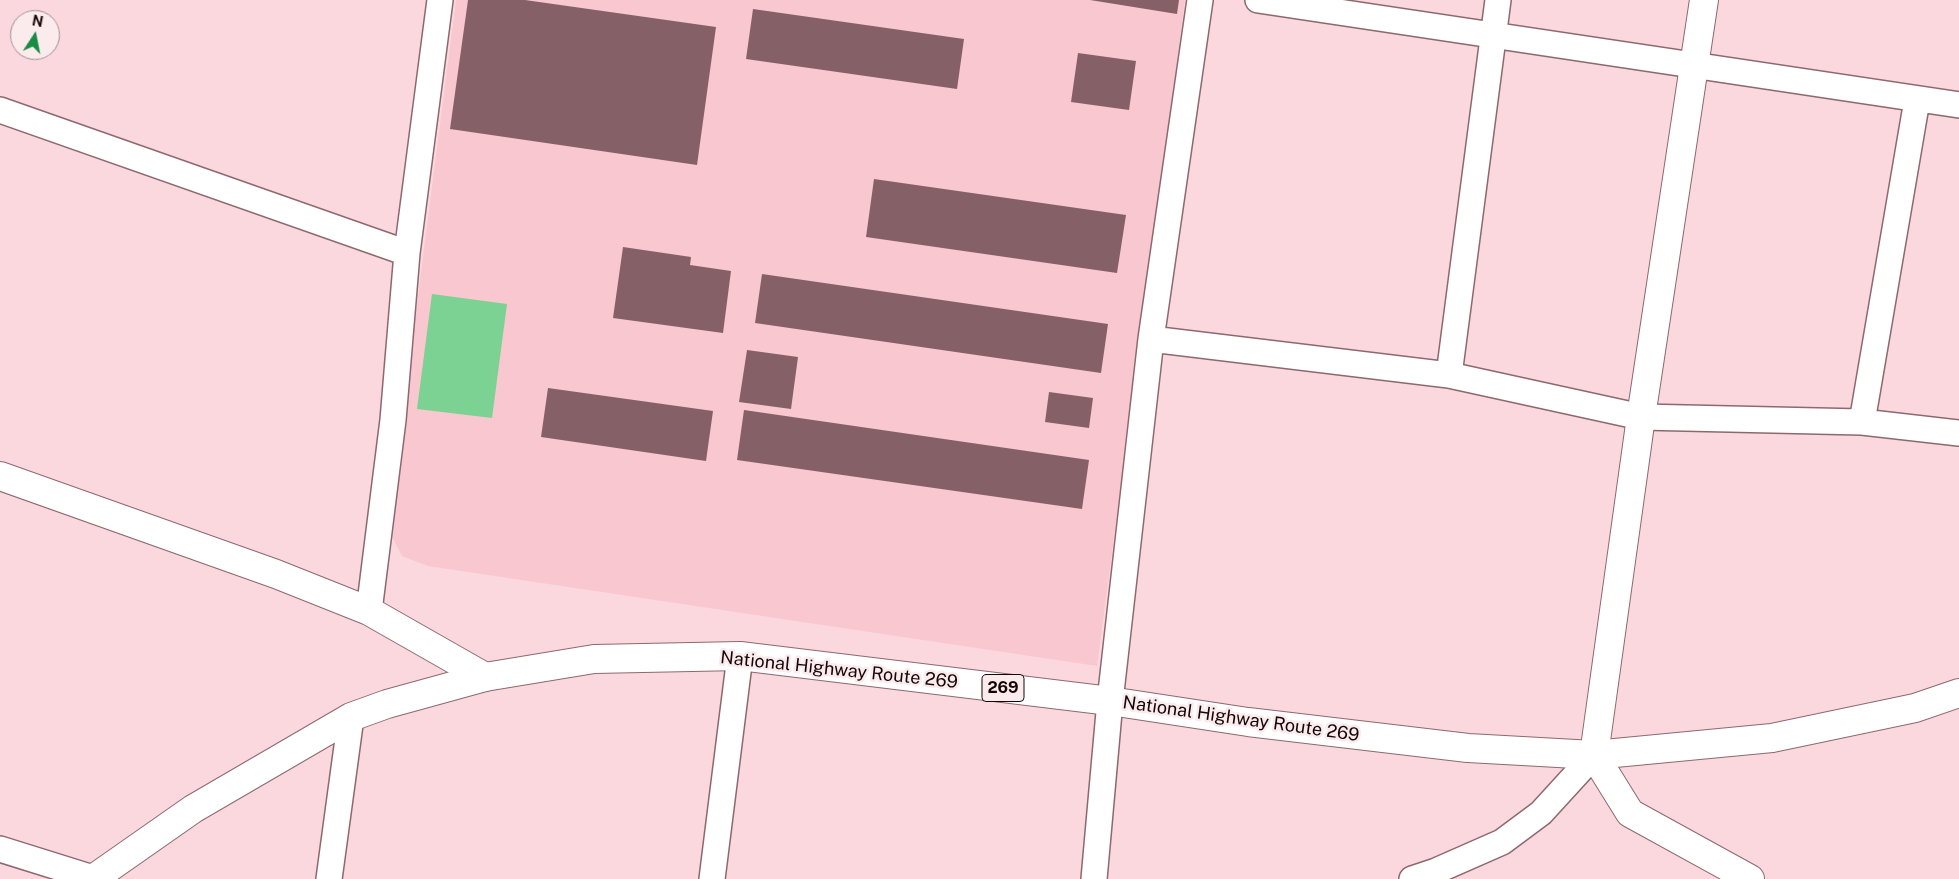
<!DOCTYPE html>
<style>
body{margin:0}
#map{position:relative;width:1959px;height:879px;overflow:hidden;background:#fad8de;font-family:"Public Sans",sans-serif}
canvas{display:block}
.north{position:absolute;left:10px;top:10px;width:50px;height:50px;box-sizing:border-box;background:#fcebed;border:1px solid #9f9092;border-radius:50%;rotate:11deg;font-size:14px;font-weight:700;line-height:20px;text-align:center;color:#140709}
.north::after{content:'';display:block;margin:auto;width:18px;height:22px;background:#188c45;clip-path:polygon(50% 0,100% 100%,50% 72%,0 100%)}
</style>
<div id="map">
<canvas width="1959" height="879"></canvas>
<div class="north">N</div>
</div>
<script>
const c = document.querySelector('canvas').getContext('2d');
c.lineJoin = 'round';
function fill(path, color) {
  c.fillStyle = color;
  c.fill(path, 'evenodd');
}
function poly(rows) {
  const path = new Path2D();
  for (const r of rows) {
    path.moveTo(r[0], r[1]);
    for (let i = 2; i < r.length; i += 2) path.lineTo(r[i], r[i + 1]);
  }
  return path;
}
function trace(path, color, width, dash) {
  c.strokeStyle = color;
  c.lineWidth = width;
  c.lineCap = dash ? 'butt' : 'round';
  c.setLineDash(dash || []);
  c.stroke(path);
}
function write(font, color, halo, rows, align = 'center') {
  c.font = font + ' "Public Sans",sans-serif';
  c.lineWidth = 5;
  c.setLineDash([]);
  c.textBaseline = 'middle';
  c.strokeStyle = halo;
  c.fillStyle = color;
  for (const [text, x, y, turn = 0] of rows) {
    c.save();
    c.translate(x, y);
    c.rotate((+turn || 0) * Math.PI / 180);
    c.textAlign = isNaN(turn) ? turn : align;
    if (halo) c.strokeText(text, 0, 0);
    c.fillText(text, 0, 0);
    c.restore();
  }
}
fill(poly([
 [456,0,1185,0,1097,666,428,566,402,556,388,529]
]), '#f9c7cf');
fill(poly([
 [432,294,507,304,492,418,417,409]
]), '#7cd292');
fill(poly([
 [468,0,525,0,716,27,697,165,450,129],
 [1090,0,1179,0,1177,14],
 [753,9,964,39,957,89,746,59],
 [1078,53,1136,61,1129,110,1071,102],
 [874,179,1126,215,1117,273,866,237],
 [623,247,691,257,690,265,731,271,723,333,613,318],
 [762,274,1108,324,1101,373,755,323],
 [747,350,798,357,791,409,739,402],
 [548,388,713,411,706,461,541,437],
 [1049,392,1093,398,1089,428,1045,422],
 [744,410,1089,460,1082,509,737,460]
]), '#856167');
const street = poly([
 [1258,0,1959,105],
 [0,110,407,253],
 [1151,339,1449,375,1641,417,1862,422,1959,433],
 [1449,375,1498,0],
 [1862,422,1917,100],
 [369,611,393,420,407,253,440,0],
 [0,849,96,879],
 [329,879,351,717],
 [712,879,740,656],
 [1094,879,1110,701,1151,339,1200,0],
 [1412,879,1436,871,1502,842,1541,813,1594,755]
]);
const secondary = poly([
 [1704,0,1641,417,1594,755,1630,813,1750,879],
 [0,476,276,574,369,611,485,677]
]);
const highway = poly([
 [93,879,193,809,351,717,387,704,485,677,594,659,740,656,1110,701,1248,722,1468,748,1594,755,1772,738,1915,708,1959,693]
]);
trace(street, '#8d696f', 28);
trace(secondary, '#8d696f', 30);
trace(highway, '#8d696f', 30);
trace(street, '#fff', 25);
trace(secondary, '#fff', 28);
trace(highway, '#fff', 28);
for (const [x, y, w] of [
 [1003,688,42]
]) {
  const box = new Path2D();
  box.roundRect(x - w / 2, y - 13.5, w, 27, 4);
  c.fillStyle = '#fcebed';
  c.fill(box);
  trace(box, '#140709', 1);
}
write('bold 16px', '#140709', null, [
 ["269",1003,688]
]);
write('18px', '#140709', '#fcebed', [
 ["National Highway Route 269",839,670,6],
 ["National Highway Route 269",1241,719,8]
]);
</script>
